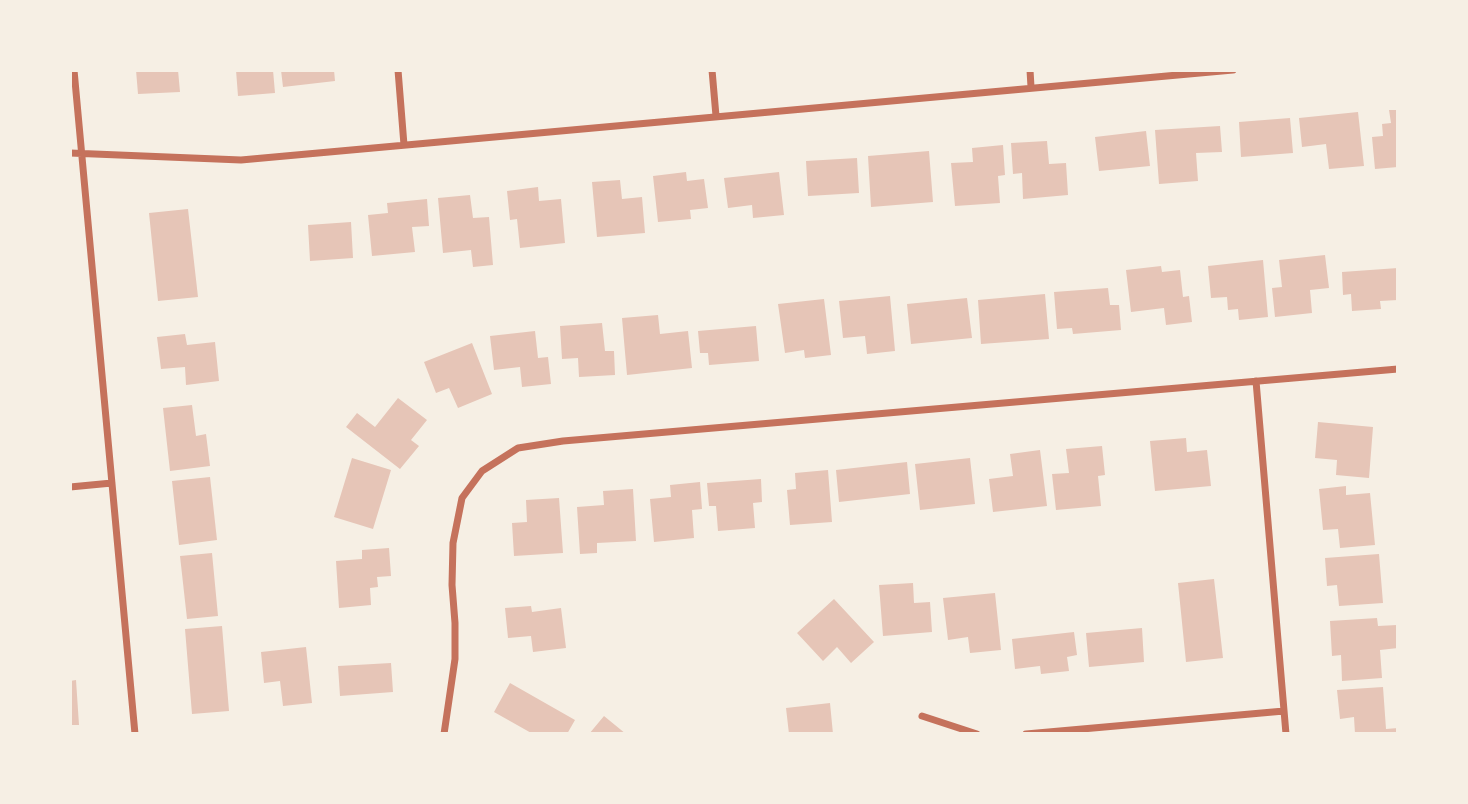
<!DOCTYPE html>
<style>
body{margin:0}
#map{position:relative;width:1468px;height:804px;overflow:hidden;background:#f6efe4;font-family:Lato,sans-serif}
canvas{display:block}
.frame{position:absolute;inset:0;border:72px solid #f6efe4;pointer-events:none}
</style>
<div id="map">
<canvas width="1468" height="804"></canvas>
<div class="frame"></div>
</div>
<script>
const c = document.querySelector('canvas').getContext('2d');
c.lineJoin = 'round';
function fill(path, color) {
  c.fillStyle = color;
  c.fill(path, 'evenodd');
}
function poly(rows) {
  const path = new Path2D();
  for (const r of rows) {
    path.moveTo(r[0], r[1]);
    for (let i = 2; i < r.length; i += 2) path.lineTo(r[i], r[i + 1]);
  }
  return path;
}
function trace(path, color, width, dash) {
  c.strokeStyle = color;
  c.lineWidth = width;
  c.lineCap = dash ? 'butt' : 'round';
  c.setLineDash(dash || []);
  c.stroke(path);
}
fill(poly([
 [136,70,178,70,180,92,138,94],
 [236,70,273,70,275,93,238,96],
 [281,70,334,70,335,81,283,87],
 [1389,110,1398,110,1398,167,1375,169,1372,137,1383,136,1382,124,1391,123],
 [1358,112,1364,166,1329,169,1326,144,1302,147,1299,118],
 [1290,118,1293,153,1241,157,1239,122],
 [1220,126,1222,152,1196,153,1198,181,1159,184,1155,130],
 [1146,131,1150,166,1099,171,1095,137],
 [1047,141,1049,164,1066,163,1068,195,1023,199,1022,173,1013,174,1011,143],
 [1003,145,1005,175,998,176,1000,203,955,206,951,163,973,162,972,148],
 [929,151,933,202,871,207,868,156],
 [857,158,859,193,808,196,806,161],
 [686,172,687,181,704,179,708,208,690,210,691,219,658,222,653,176],
 [779,172,784,215,753,218,752,205,728,208,724,178],
 [620,180,622,199,642,197,645,233,597,237,592,182],
 [538,187,539,201,561,199,565,243,520,248,517,219,510,220,507,191],
 [470,195,473,218,489,217,493,265,473,267,471,250,443,253,438,198],
 [427,199,429,226,412,227,415,252,372,256,368,215,388,213,387,203],
 [188,209,198,297,158,301,149,213],
 [351,222,353,258,310,261,308,225],
 [1325,255,1329,288,1310,290,1312,313,1275,317,1272,288,1282,287,1279,260],
 [1263,260,1268,317,1239,320,1238,309,1228,310,1227,297,1211,298,1208,266],
 [1161,266,1162,272,1180,270,1183,297,1189,296,1192,322,1166,325,1164,308,1131,312,1126,270],
 [1398,268,1398,300,1380,301,1381,309,1352,311,1351,294,1343,295,1342,272],
 [1108,288,1110,305,1119,305,1121,330,1073,334,1072,328,1057,329,1054,292],
 [1045,294,1049,339,981,344,978,300],
 [890,296,895,351,867,354,865,336,843,338,839,301],
 [967,298,972,338,911,344,907,304],
 [824,299,831,355,805,358,804,350,785,353,778,304],
 [658,315,660,334,688,331,692,368,627,375,622,318],
 [602,323,605,351,614,351,615,375,579,377,578,358,562,359,560,326],
 [756,326,759,361,709,365,708,353,700,353,698,331],
 [535,331,538,358,548,357,551,384,522,387,520,367,494,370,490,336],
 [185,334,187,345,215,342,219,381,186,385,185,367,161,369,157,337],
 [472,343,492,394,458,408,449,388,436,393,424,362],
 [398,398,427,420,411,440,419,446,400,469,346,427,357,413,375,427],
 [192,405,196,436,206,434,210,466,170,471,163,408],
 [1318,422,1373,427,1369,478,1336,475,1337,460,1315,458],
 [1186,438,1187,452,1207,450,1211,486,1155,491,1150,441],
 [1102,446,1105,475,1098,476,1101,506,1056,510,1052,474,1069,473,1066,449],
 [1040,450,1047,506,993,512,989,479,1013,476,1010,454],
 [352,458,391,470,373,529,334,517],
 [970,458,975,504,920,510,915,464],
 [907,462,910,494,839,502,836,470],
 [828,470,832,522,790,525,787,490,796,489,795,473],
 [210,477,217,540,179,545,172,481],
 [761,479,762,502,753,503,755,528,718,531,716,506,709,506,707,483],
 [700,482,702,509,692,510,694,538,654,542,650,499,671,497,670,485],
 [1346,486,1346,495,1370,493,1375,545,1340,548,1338,529,1323,530,1319,489],
 [633,489,636,541,597,543,597,553,580,554,577,507,604,505,603,491],
 [559,498,563,553,514,556,512,523,527,522,526,500],
 [389,548,391,576,377,577,378,587,370,588,371,605,339,608,336,561,362,559,362,550],
 [212,553,218,616,187,619,180,556],
 [1379,554,1383,603,1339,606,1337,585,1327,586,1325,558],
 [1214,579,1223,658,1186,662,1178,583],
 [913,583,914,603,930,602,932,632,883,636,879,585],
 [995,593,1001,650,970,653,968,637,948,640,943,598],
 [834,599,874,642,851,663,837,647,823,661,797,633],
 [531,606,532,612,561,608,566,648,533,652,531,636,508,638,505,608],
 [1377,618,1378,626,1397,625,1398,648,1380,650,1382,678,1342,681,1341,655,1332,656,1330,621],
 [222,626,229,711,192,714,185,629],
 [1142,628,1144,662,1089,667,1086,633],
 [1074,632,1077,655,1067,657,1069,671,1041,674,1040,666,1015,669,1012,639],
 [306,647,312,703,283,706,280,681,264,683,261,652],
 [391,663,393,692,340,696,338,666],
 [76,680,79,725,70,725,70,681],
 [510,683,575,720,567,734,533,734,494,712],
 [1383,687,1386,729,1398,728,1398,734,1355,734,1354,717,1340,719,1337,690],
 [830,703,833,734,789,734,786,708],
 [604,716,626,734,589,734]
]), '#e6c5b7');
trace(poly([
 [74,70,135,734],
 [398,70,404,145],
 [712,70,716,116],
 [1030,70,1031,87],
 [70,153,241,160,1233,70],
 [1256,381,1286,734],
 [70,487,112,483],
 [922,716,977,734],
 [444,734,455,659,455,623,452,585,453,543,462,498,482,471,518,448,563,441,1398,369],
 [1026,734,1284,711]
]), '#c5725c', 7);
</script>
